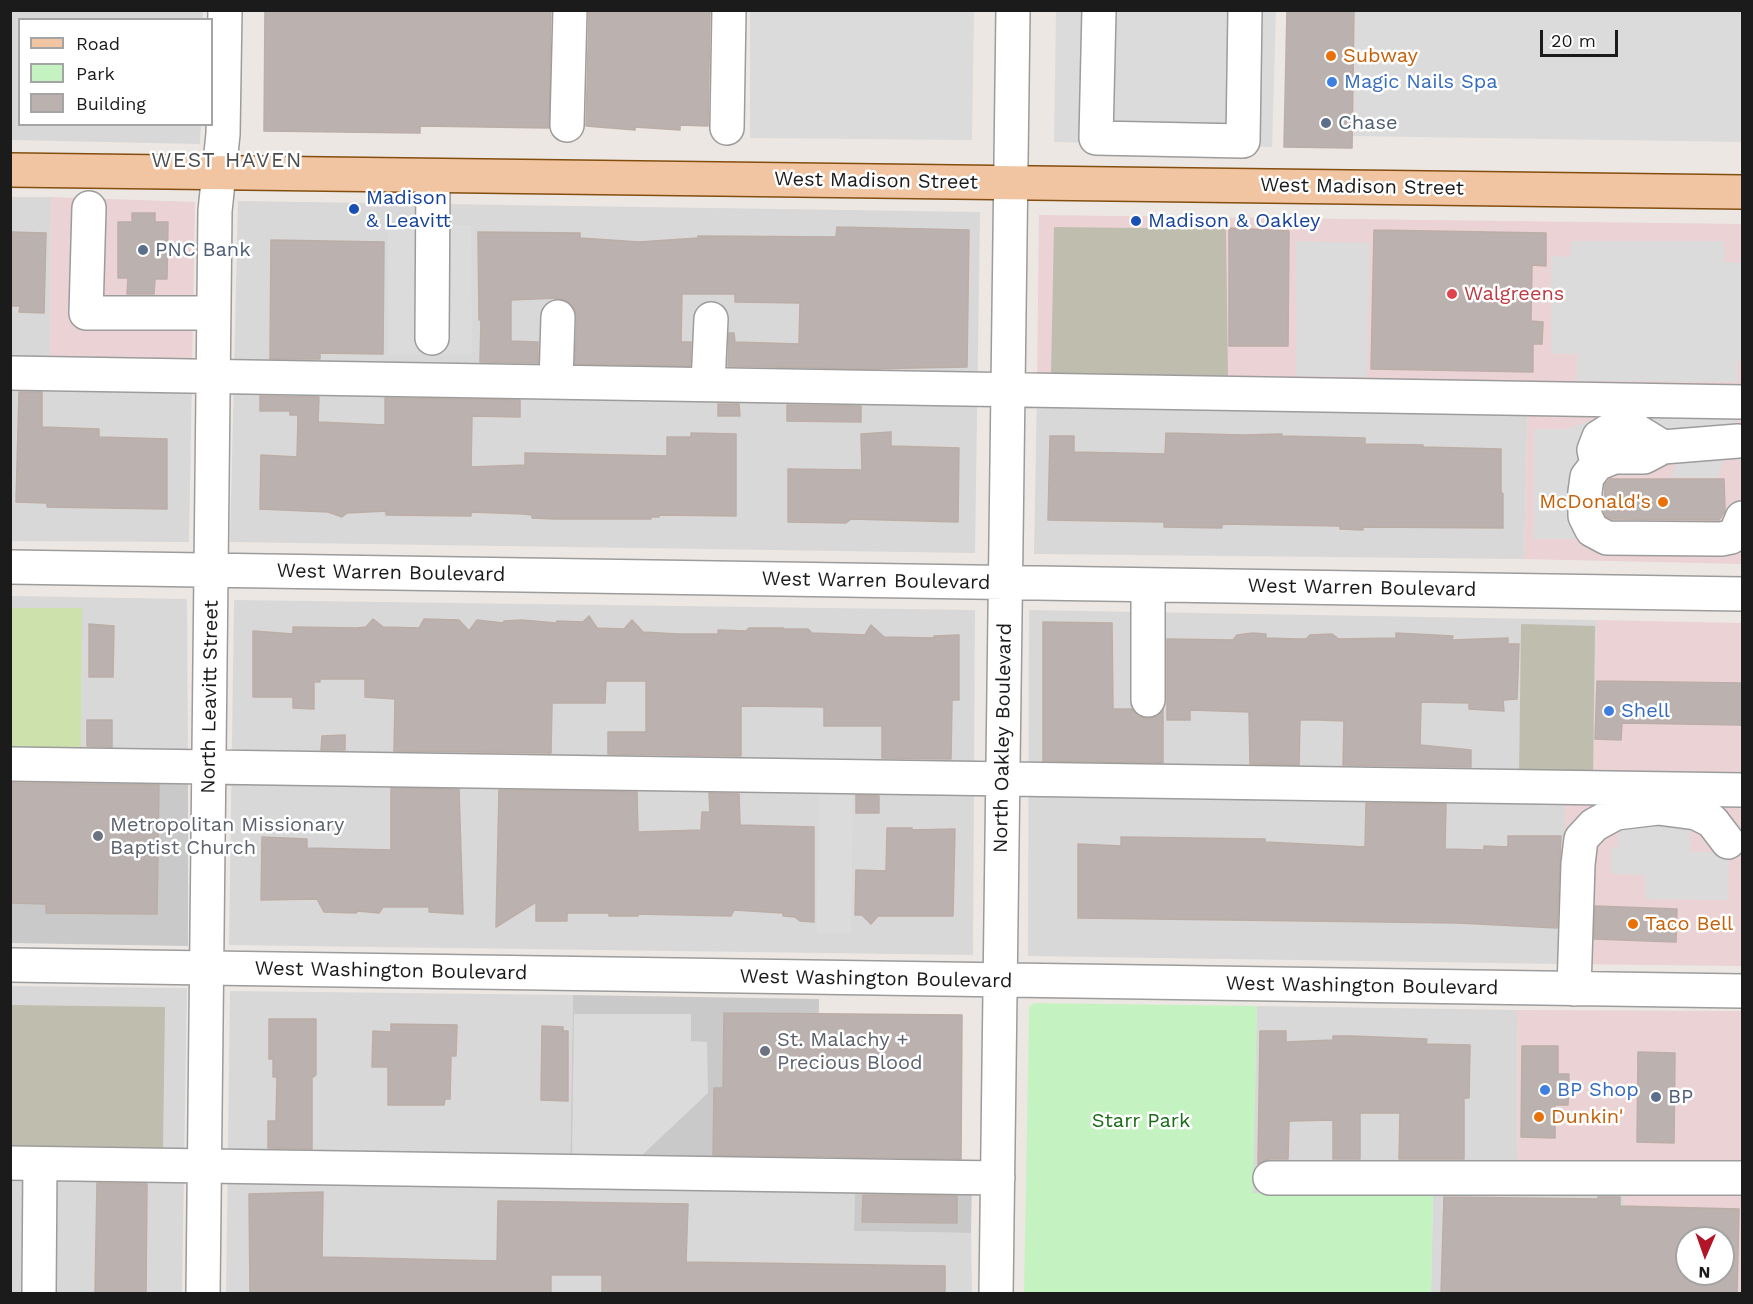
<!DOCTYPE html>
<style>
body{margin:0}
#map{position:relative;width:1753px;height:1304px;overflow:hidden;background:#ece7e2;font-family:"Work Sans",sans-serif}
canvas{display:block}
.frame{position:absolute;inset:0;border:12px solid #1b1b1b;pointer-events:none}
.legend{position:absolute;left:18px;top:18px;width:195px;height:108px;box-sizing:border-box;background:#fff;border:2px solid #a4a4a4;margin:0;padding:8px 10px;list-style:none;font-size:18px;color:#1b1b1b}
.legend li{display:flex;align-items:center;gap:12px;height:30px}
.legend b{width:30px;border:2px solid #a4a4a4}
.north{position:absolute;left:1675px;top:1226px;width:60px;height:60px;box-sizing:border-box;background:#fff;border:2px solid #a4a4a4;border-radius:50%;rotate:182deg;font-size:16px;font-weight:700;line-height:24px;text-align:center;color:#1b1b1b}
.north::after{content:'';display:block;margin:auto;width:21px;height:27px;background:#b21428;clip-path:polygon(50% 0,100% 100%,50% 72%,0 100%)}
.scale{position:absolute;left:1540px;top:30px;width:78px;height:27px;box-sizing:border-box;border:3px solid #1b1b1b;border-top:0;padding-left:8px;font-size:18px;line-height:21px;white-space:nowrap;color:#1b1b1b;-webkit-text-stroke:4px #fff;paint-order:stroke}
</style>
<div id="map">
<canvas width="1753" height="1304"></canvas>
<div class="frame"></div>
<ul class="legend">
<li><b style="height:8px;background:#f1c5a1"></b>Road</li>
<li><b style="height:16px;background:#c4f3c1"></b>Park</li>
<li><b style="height:16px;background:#bbb2af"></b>Building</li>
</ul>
<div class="north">N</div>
<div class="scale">20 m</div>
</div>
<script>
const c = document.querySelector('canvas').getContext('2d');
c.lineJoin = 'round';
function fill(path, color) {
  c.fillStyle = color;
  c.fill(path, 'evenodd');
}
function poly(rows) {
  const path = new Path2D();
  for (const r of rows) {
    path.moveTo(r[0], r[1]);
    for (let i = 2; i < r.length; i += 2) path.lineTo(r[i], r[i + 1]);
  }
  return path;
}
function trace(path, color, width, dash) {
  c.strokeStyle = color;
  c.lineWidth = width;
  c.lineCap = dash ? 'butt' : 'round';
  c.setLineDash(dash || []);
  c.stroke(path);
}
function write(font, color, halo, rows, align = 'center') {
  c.font = font + ' "Work Sans",sans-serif';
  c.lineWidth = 5;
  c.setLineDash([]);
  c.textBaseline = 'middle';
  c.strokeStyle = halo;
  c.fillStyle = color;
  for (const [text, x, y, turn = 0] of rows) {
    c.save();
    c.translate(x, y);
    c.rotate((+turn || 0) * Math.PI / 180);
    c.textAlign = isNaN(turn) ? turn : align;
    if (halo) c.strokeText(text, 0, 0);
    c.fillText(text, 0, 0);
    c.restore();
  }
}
fill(poly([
 [11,10,203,11,203,19,20,20,20,124,201,125,200,144,11,140],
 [11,197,51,197,50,373,192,376,189,542,11,541],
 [238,201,980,212,975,553,230,542],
 [1037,390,1528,398,1524,559,1034,554],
 [11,596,187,599,188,759,11,761],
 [234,600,975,610,973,955,229,945],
 [1029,610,1597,620,1593,788,1563,964,1028,956],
 [11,986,187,988,182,1293,11,1294],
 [230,991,573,995,570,1172,855,1176,854,1231,971,1233,972,1293,226,1294],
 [1257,1006,1517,1010,1518,1178,1624,1178,1625,1293,1431,1293,1433,1196,1252,1193]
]), '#d9d8d8');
fill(poly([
 [51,197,195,202,192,376,50,373],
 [1039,215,1742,224,1742,564,1524,559,1528,399,1037,390],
 [1597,620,1742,623,1742,966,1563,964,1565,787,1593,787],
 [1517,1010,1742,1011,1742,1293,1625,1293,1624,1178,1518,1178],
 [1687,1238,1723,1238,1723,1274,1687,1274]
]), '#ebd2d4');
fill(poly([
 [188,759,188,946,11,943,11,761],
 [573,995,819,999,818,1176,570,1172],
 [855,1176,972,1178,971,1233,854,1231]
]), '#c9c9c9');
fill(poly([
 [1054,227,1226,229,1228,377,1051,374],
 [1521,624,1595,626,1593,783,1519,780],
 [11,1005,165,1007,163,1150,11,1148]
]), '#bfbdae');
fill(poly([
 [11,608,82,608,81,748,11,747]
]), '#cde1ac');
fill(poly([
 [1034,1003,1257,1006,1253,1193,1433,1196,1431,1293,1024,1294,1029,1014,1029,1007]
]), '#c4f3c1');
fill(poly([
 [750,11,974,11,972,140,750,138],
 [1056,11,1276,11,1272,147,1054,142],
 [1354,11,1742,11,1742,142,1352,136],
 [388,225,471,225,472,354,388,354],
 [1296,241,1370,243,1367,377,1296,376],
 [1571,241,1724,241,1724,262,1742,263,1742,361,1737,361,1737,382,1577,381,1577,354,1551,354,1551,256,1570,257],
 [1737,407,1736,425,1742,430,1742,460,1727,460,1723,462,1717,478,1671,477,1680,457,1610,470,1578,528,1577,539,1534,539,1534,429,1567,429,1594,419,1611,410],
 [819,788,853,788,851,934,817,933],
 [1618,826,1690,827,1690,852,1729,852,1728,900,1645,899,1645,875,1611,874,1611,848,1618,847],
 [574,1014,691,1014,691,1041,707,1042,708,1093,637,1160,572,1159]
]), '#dbdbdb');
const building = poly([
 [265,10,551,10,549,128,420,126,420,133,264,131,265,10],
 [589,10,710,10,708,126,680,125,680,130,635,127,635,130,586,126,589,10],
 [1287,10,1354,10,1352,148,1284,147,1287,10],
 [132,213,155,213,155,222,168,222,167,279,155,279,154,294,127,294,128,278,118,278,118,222,132,222,132,213],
 [837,227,969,230,967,367,862,369,728,366,729,333,734,333,735,342,799,344,800,303,735,302,735,294,682,294,681,342,691,342,690,366,575,364,577,318,575,309,567,301,558,298,511,300,511,341,538,342,538,363,480,362,481,320,479,320,478,232,580,233,580,238,639,242,698,238,698,236,836,237,837,227],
 [1229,228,1289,231,1288,346,1229,346,1229,228],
 [1374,230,1546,233,1546,266,1532,265,1531,321,1543,322,1542,344,1533,344,1533,372,1371,369,1374,230],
 [10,232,46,233,44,313,19,312,20,306,10,306,10,232],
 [271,240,384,242,383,354,320,353,320,359,270,359,271,240],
 [19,392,42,392,42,427,99,429,99,437,167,439,167,509,47,507,47,503,16,502,19,392],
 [260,396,319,397,318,422,385,425,385,398,520,400,520,417,472,416,471,467,525,465,525,453,667,456,667,437,691,437,691,433,736,434,736,516,659,515,659,517,651,517,651,519,555,519,532,518,532,515,524,514,471,512,471,516,386,515,386,511,347,513,342,517,328,512,260,509,261,455,297,457,298,415,290,415,290,411,260,411,260,396],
 [718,404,739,404,740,416,718,416,718,404],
 [787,405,861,406,861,422,787,421,787,405],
 [891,432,891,446,959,448,958,522,851,519,846,523,788,522,788,469,862,470,861,434,891,432],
 [1166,433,1242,435,1282,434,1282,436,1365,438,1365,444,1423,445,1423,447,1501,449,1501,492,1503,494,1503,528,1363,527,1363,530,1340,529,1340,526,1222,524,1222,528,1164,527,1164,522,1048,520,1050,436,1074,436,1074,452,1165,454,1166,433],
 [1610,479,1724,479,1725,511,1719,520,1612,519,1606,516,1604,512,1605,484,1610,479],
 [589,616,597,628,624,629,632,620,643,632,678,634,718,634,718,630,746,631,749,628,783,628,784,629,808,629,812,633,865,635,871,625,884,637,934,638,934,636,959,635,959,700,952,700,951,759,882,758,882,726,824,726,824,707,741,706,741,756,608,754,608,732,646,732,646,681,606,681,605,703,552,703,551,753,394,751,395,699,365,697,365,679,320,679,320,682,314,682,314,709,293,708,293,697,253,697,253,631,293,634,293,627,357,628,366,627,373,619,383,627,419,628,424,619,459,620,469,631,477,620,503,623,504,621,522,620,556,623,557,621,583,622,589,616],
 [1043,622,1112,623,1113,709,1132,709,1138,716,1147,719,1157,716,1163,710,1163,763,1043,761,1043,622],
 [89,624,114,626,113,677,89,677,89,624],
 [1253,633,1266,634,1266,638,1297,639,1306,639,1310,635,1332,634,1339,639,1396,638,1396,633,1453,636,1452,640,1508,638,1508,644,1519,644,1517,699,1503,700,1504,711,1469,709,1469,703,1421,702,1420,745,1471,750,1471,767,1343,765,1344,721,1320,720,1300,720,1299,765,1250,764,1249,712,1190,710,1190,720,1167,720,1167,639,1233,640,1237,635,1253,633],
 [1597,681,1742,683,1742,725,1622,723,1621,740,1595,739,1597,681],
 [87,720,112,720,112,747,87,746,87,720],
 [345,735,345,750,321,750,322,736,345,735],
 [10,783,159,785,157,914,46,913,46,904,10,903,10,783],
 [391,788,459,789,463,914,429,912,429,907,383,907,379,913,358,911,356,913,324,912,317,899,261,900,262,837,307,839,307,848,391,850,391,788],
 [499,790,637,792,638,832,701,830,702,812,710,812,709,793,739,794,740,825,814,827,814,922,800,921,795,917,783,916,783,913,734,910,731,916,638,914,638,916,609,916,609,913,567,913,567,921,536,921,536,902,496,927,499,790],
 [856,795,879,796,879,813,856,813,856,795],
 [1366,803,1446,804,1445,849,1484,850,1484,846,1508,847,1508,836,1561,836,1557,928,1458,923,1078,918,1078,844,1121,846,1121,837,1265,839,1265,842,1365,847,1366,803],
 [887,828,912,828,912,830,955,829,953,916,878,916,871,924,862,915,855,915,856,870,886,871,887,828],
 [1595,906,1677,909,1676,942,1594,939,1595,906],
 [724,1013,962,1015,961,1159,713,1155,714,1088,723,1088,724,1013],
 [269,1019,316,1019,316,1075,312,1078,312,1149,268,1148,268,1121,276,1121,277,1077,273,1077,273,1059,269,1059,269,1019],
 [391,1024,457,1025,456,1056,451,1056,450,1099,445,1099,444,1105,388,1105,388,1067,372,1067,373,1031,391,1032,391,1024],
 [542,1026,563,1027,563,1031,568,1031,568,1101,541,1100,542,1026],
 [1260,1031,1286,1031,1286,1042,1333,1040,1333,1036,1351,1036,1427,1039,1426,1044,1470,1045,1469,1098,1464,1098,1464,1159,1399,1159,1400,1113,1360,1113,1360,1159,1333,1159,1333,1120,1289,1121,1288,1159,1269,1159,1258,1164,1260,1031],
 [1522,1046,1558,1046,1558,1074,1569,1074,1568,1105,1555,1105,1555,1138,1521,1137,1522,1046],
 [1638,1052,1675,1053,1674,1143,1637,1142,1638,1052],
 [97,1183,147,1184,146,1293,95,1293,97,1183],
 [323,1192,322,1257,497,1261,498,1201,688,1204,686,1262,945,1266,945,1293,602,1293,602,1275,551,1275,551,1293,250,1293,249,1194,323,1192],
 [863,1195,957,1196,957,1223,862,1222,863,1195],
 [1444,1197,1598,1199,1598,1197,1620,1197,1620,1206,1739,1209,1737,1293,1441,1293,1444,1197],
 [1687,1238,1723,1238,1723,1274,1687,1274,1687,1238]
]);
fill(building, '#bbb2af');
trace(building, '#bcada6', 1.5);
const minor = poly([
 [1099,10,1096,138,1243,141,1245,10],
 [567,125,570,10],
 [727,128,729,10],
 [89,208,86,313,214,313],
 [432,338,433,176],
 [10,373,1742,402],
 [556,382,558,317],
 [708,384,711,319],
 [1738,441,1663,447,1644,457,1614,457,1597,464,1587,477,1585,492,1585,516,1592,530,1607,538,1721,539,1731,537,1737,530,1742,518],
 [1597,464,1594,450,1599,437,1607,432,1621,429,1637,431,1663,447],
 [10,567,1742,594],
 [1148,700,1148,585],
 [10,764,1742,790],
 [10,965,1742,991],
 [1574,989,1578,864,1581,839,1594,825,1616,813,1658,808,1696,813,1712,821,1728,842],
 [10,1163,998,1178],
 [1270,1178,1742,1178],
 [39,1294,40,1164],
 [203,1294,215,211,223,134,225,10],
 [996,1294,1013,10]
]);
const major = poly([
 [10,170,1742,192]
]);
trace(minor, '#9c9c9c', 36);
trace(major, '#834e0f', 36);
trace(minor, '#fff', 33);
trace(major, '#f1c5a1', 33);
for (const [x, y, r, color] of [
 [1331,56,6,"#e8710a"],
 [1332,82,6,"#3f7fe0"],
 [1326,123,6,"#5c6f8a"],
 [354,209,6,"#1a4fb4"],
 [1136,221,6,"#1a4fb4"],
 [143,250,6,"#5c6f8a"],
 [1452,294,6,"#e0444e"],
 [1663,502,6,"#e8710a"],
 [1609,711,6,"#3f7fe0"],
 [98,836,6,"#6b7280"],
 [1633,924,6,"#e8710a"],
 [765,1051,6,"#6b7280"],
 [1545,1090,6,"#3f7fe0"],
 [1656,1097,6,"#5c6f8a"],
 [1539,1117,6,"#e8710a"]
]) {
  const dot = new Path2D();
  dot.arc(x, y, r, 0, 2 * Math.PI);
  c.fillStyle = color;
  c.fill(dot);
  trace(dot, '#fff', 2);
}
write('20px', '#c56008', '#fff', [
 ["Subway",1343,56],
 ["McDonald's",1651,502,"right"],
 ["Taco Bell",1645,924],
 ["Dunkin'",1551,1117]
], 'left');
write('20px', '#366cbe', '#fff', [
 ["Magic Nails Spa",1344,82],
 ["Shell",1621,711],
 ["BP Shop",1557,1090]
], 'left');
write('20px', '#4e5e75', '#fff', [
 ["Chase",1338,123],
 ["PNC Bank",155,250],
 ["BP",1668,1097]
], 'left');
write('20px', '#1b1b1b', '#fff', [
 ["West Madison Street",876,181,1],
 ["West Madison Street",1362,187,1],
 ["West Warren Boulevard",391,573,1],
 ["West Warren Boulevard",876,581,1],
 ["West Warren Boulevard",1362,588,1],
 ["North Leavitt Street",210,697,-89],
 ["North Oakley Boulevard",1003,738,-89],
 ["West Washington Boulevard",391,971,1],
 ["West Washington Boulevard",876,979,1],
 ["West Washington Boulevard",1362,986,1]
]);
write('20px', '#164399', '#fff', [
 ["Madison",366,198],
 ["& Leavitt",366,221],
 ["Madison & Oakley",1148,221]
], 'left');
write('20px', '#be3a42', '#fff', [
 ["Walgreens",1464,294]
], 'left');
write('20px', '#5b616d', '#fff', [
 ["Metropolitan Missionary",110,825],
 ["Baptist Church",110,848],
 ["St. Malachy +",777,1040],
 ["Precious Blood",777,1063]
], 'left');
write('20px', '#196c16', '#fff', [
 ["Starr Park",1141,1121]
]);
c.letterSpacing = '1.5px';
write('21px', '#4e4e4e', '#fff', [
 ["WEST HAVEN",227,161]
]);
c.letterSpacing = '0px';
</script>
